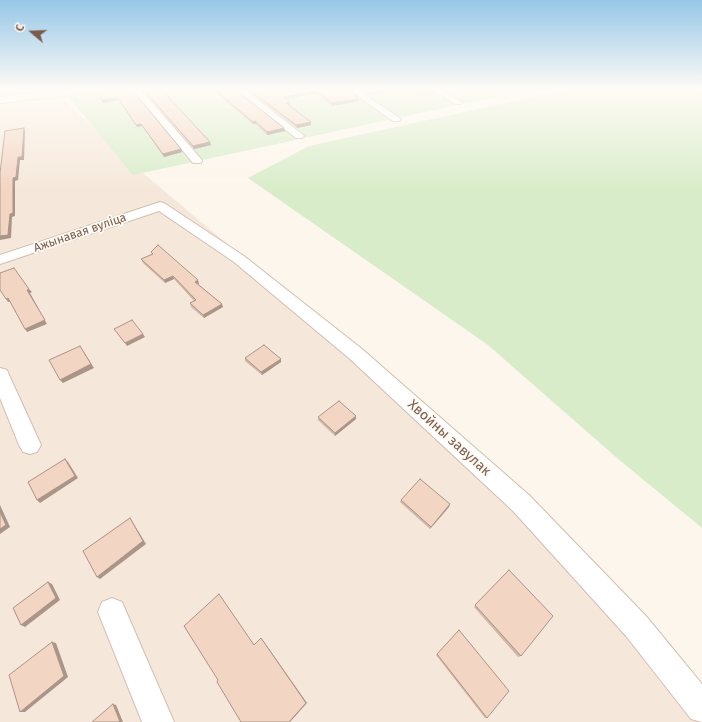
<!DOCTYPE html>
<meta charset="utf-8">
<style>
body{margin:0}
#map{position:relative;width:702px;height:722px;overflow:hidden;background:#fdf6ec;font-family:"Fira Sans",sans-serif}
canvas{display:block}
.north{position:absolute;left:12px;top:12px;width:40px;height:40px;-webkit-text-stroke:3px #fffaf3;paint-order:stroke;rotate:289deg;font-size:11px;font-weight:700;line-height:16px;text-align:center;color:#7a5c4d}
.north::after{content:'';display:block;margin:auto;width:14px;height:18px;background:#7a5c4d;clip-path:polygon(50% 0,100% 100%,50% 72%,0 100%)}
</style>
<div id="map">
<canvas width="702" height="722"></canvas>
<div class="north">С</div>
</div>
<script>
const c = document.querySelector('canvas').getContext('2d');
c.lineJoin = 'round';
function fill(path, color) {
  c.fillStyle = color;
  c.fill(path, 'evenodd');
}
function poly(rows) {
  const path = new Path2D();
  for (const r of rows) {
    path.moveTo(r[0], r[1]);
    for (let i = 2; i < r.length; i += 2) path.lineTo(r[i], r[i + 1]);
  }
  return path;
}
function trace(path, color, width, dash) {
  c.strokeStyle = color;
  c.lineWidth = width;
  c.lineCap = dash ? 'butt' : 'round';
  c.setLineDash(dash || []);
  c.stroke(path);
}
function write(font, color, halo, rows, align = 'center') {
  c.font = font + ' "Fira Sans",sans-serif';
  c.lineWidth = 3.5;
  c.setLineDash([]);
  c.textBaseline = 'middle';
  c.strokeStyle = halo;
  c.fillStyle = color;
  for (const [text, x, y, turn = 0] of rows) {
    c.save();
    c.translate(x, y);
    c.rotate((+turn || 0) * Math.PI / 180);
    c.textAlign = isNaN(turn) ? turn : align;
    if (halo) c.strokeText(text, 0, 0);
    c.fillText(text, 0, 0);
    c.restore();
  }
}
fill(poly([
 [0,90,63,90,54,91,150,179,531,498,702,686,702,722,0,722]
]), '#f5e8da');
fill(poly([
 [107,90,527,90,133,175,66,94],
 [565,90,702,90,702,528,617,458,488,345,248,178,309,146]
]), '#d8ecc9');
const street = poly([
 [133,90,141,90,201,159,202,161,201,163,193,163,133,90],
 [236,90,245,90,302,134,304,136,302,138,296,138,236,90],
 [349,90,358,90,401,119,399,121,393,121,349,90],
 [434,90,443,90,462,102,461,104,455,104,434,90],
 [160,202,164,203,244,256,362,349,529,495,646,616,702,684,702,722,691,719,626,636,513,511,350,359,234,262,159,211,0,264,0,255,160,202],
 [0,368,7,370,9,375,41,445,37,452,30,454,23,452,19,445,0,398,0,368],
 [112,598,122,602,174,722,142,722,98,612,102,602,112,598]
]);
const secondary = poly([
 [64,90,91,90,86,93,0,103,0,97,64,90]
]);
trace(street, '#d1beb0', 2);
trace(secondary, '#d6c0b0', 2);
fill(street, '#fff');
fill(secondary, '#fff');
fill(poly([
 [97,90,132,90,181,149,182,152,164,157,142,126,137,127,119,100,103,103],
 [143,90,162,90,211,145,194,149],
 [213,90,236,90,284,128,285,131,267,135,256,124,253,124],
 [247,90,349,90,357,98,359,101,332,106,316,93,286,99,290,105,289,105,311,125,297,128],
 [360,90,397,90,369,95],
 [414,90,436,90,435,93,423,95],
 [151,252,199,284,198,284,222,304,223,307,204,318,191,307,190,303,194,301,174,279,165,283,143,263,141,259,152,254],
 [245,358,281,359,281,362,262,375,245,361],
 [356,416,356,419,335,436,318,420,318,417],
 [401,500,449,507,430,529,400,502],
 [509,570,521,656,518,657,474,607],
 [459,630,487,718,485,718,436,655]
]), '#d1b7a8');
fill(poly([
 [385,90,397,90,369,95,369,93],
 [436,90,435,93,423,95,423,92],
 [316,91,316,93,283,100,283,97],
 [118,98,119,100,103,103,102,100],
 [359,99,359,101,332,106,332,103],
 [290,102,290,105,286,106,286,103],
 [255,121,256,124,253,124,253,122],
 [311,122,311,125,297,128,296,125],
 [141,124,142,126,137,127,136,125],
 [24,128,25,131,24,160,20,160,18,180,15,181,15,216,12,217,11,238,0,240,0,236,18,157],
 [284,128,285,131,267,135,267,132],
 [210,142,211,145,194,149,193,146],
 [181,149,182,152,164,157,163,154],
 [173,276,174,279,165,283,164,280],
 [198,280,199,284,196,285,195,282],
 [29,289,32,292,30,293,47,324,27,332,25,329,27,290],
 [8,298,11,301,8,302,6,299],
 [222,304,223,307,204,318,203,315],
 [143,334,145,337,127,346,125,343],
 [80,346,94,368,63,383,60,380],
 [281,359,281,362,262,375,261,372],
 [356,416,356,419,335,436,335,433],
 [65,459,68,462,78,478,40,503,37,500],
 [450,504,449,507,430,529,431,527],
 [0,505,10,527,0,534],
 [130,518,132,521,146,544,100,579,97,577],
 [48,582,52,584,60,600,25,627,21,625],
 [262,639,307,703,290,722,289,722],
 [52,642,56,643,68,677,25,712,20,712],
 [113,704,116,705,123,722,120,722]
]), '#aa9588');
const building = poly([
 [97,90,132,90,181,149,163,154,141,124,136,125,118,98,102,100,97,90],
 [144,90,162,90,210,142,193,146,144,90],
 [215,90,236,90,284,128,267,132,255,121,253,122,215,90],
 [250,90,349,90,358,95,354,96,359,99,332,103,316,91,283,97,290,102,286,103,311,122,296,125,250,90],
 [364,90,385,90,369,93,364,90],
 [418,90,436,90,423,92,418,90],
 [24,128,22,157,18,157,16,177,13,178,13,213,10,214,8,235,0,236,0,173,5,131,24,128],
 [158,245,198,280,195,282,222,304,203,315,190,303,196,300,173,276,164,280,141,259,153,254,151,252,158,245],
 [14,268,29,289,27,290,45,320,25,329,8,298,6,299,0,290,0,273,14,268],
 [132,320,143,334,125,343,114,329,132,320],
 [264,345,281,359,261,372,245,358,264,345],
 [80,346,91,364,60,380,49,360,80,346],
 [339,401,356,416,335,433,318,417,339,401],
 [65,459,75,476,37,500,28,482,65,459],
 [420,479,450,504,431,527,401,500,420,479],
 [0,512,6,525,0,529,0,512],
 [130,518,143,541,97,577,83,551,130,518],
 [509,570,553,616,521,656,475,605,509,570],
 [48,582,56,598,21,625,13,608,48,582],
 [219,594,254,645,261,638,306,703,289,722,241,722,217,682,218,680,184,626,219,594],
 [459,630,509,691,487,718,437,654,459,630],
 [52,642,64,676,20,712,9,675,52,642],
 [113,704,120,722,92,722,113,704]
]);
fill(building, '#f3d5c3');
trace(building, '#aa9588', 1);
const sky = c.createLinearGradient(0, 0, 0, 191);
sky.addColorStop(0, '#97c7e8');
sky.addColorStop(0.47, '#fefbf6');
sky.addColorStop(1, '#fefbf600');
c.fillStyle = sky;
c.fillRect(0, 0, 702, 191);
write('12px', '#7a5c4d', '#fffaf3', [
 ["Ажынавая вуліца",80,233,-19]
]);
write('14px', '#7a5c4d', '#fffaf3', [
 ["Хвойны завулак",449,438,42]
]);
</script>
